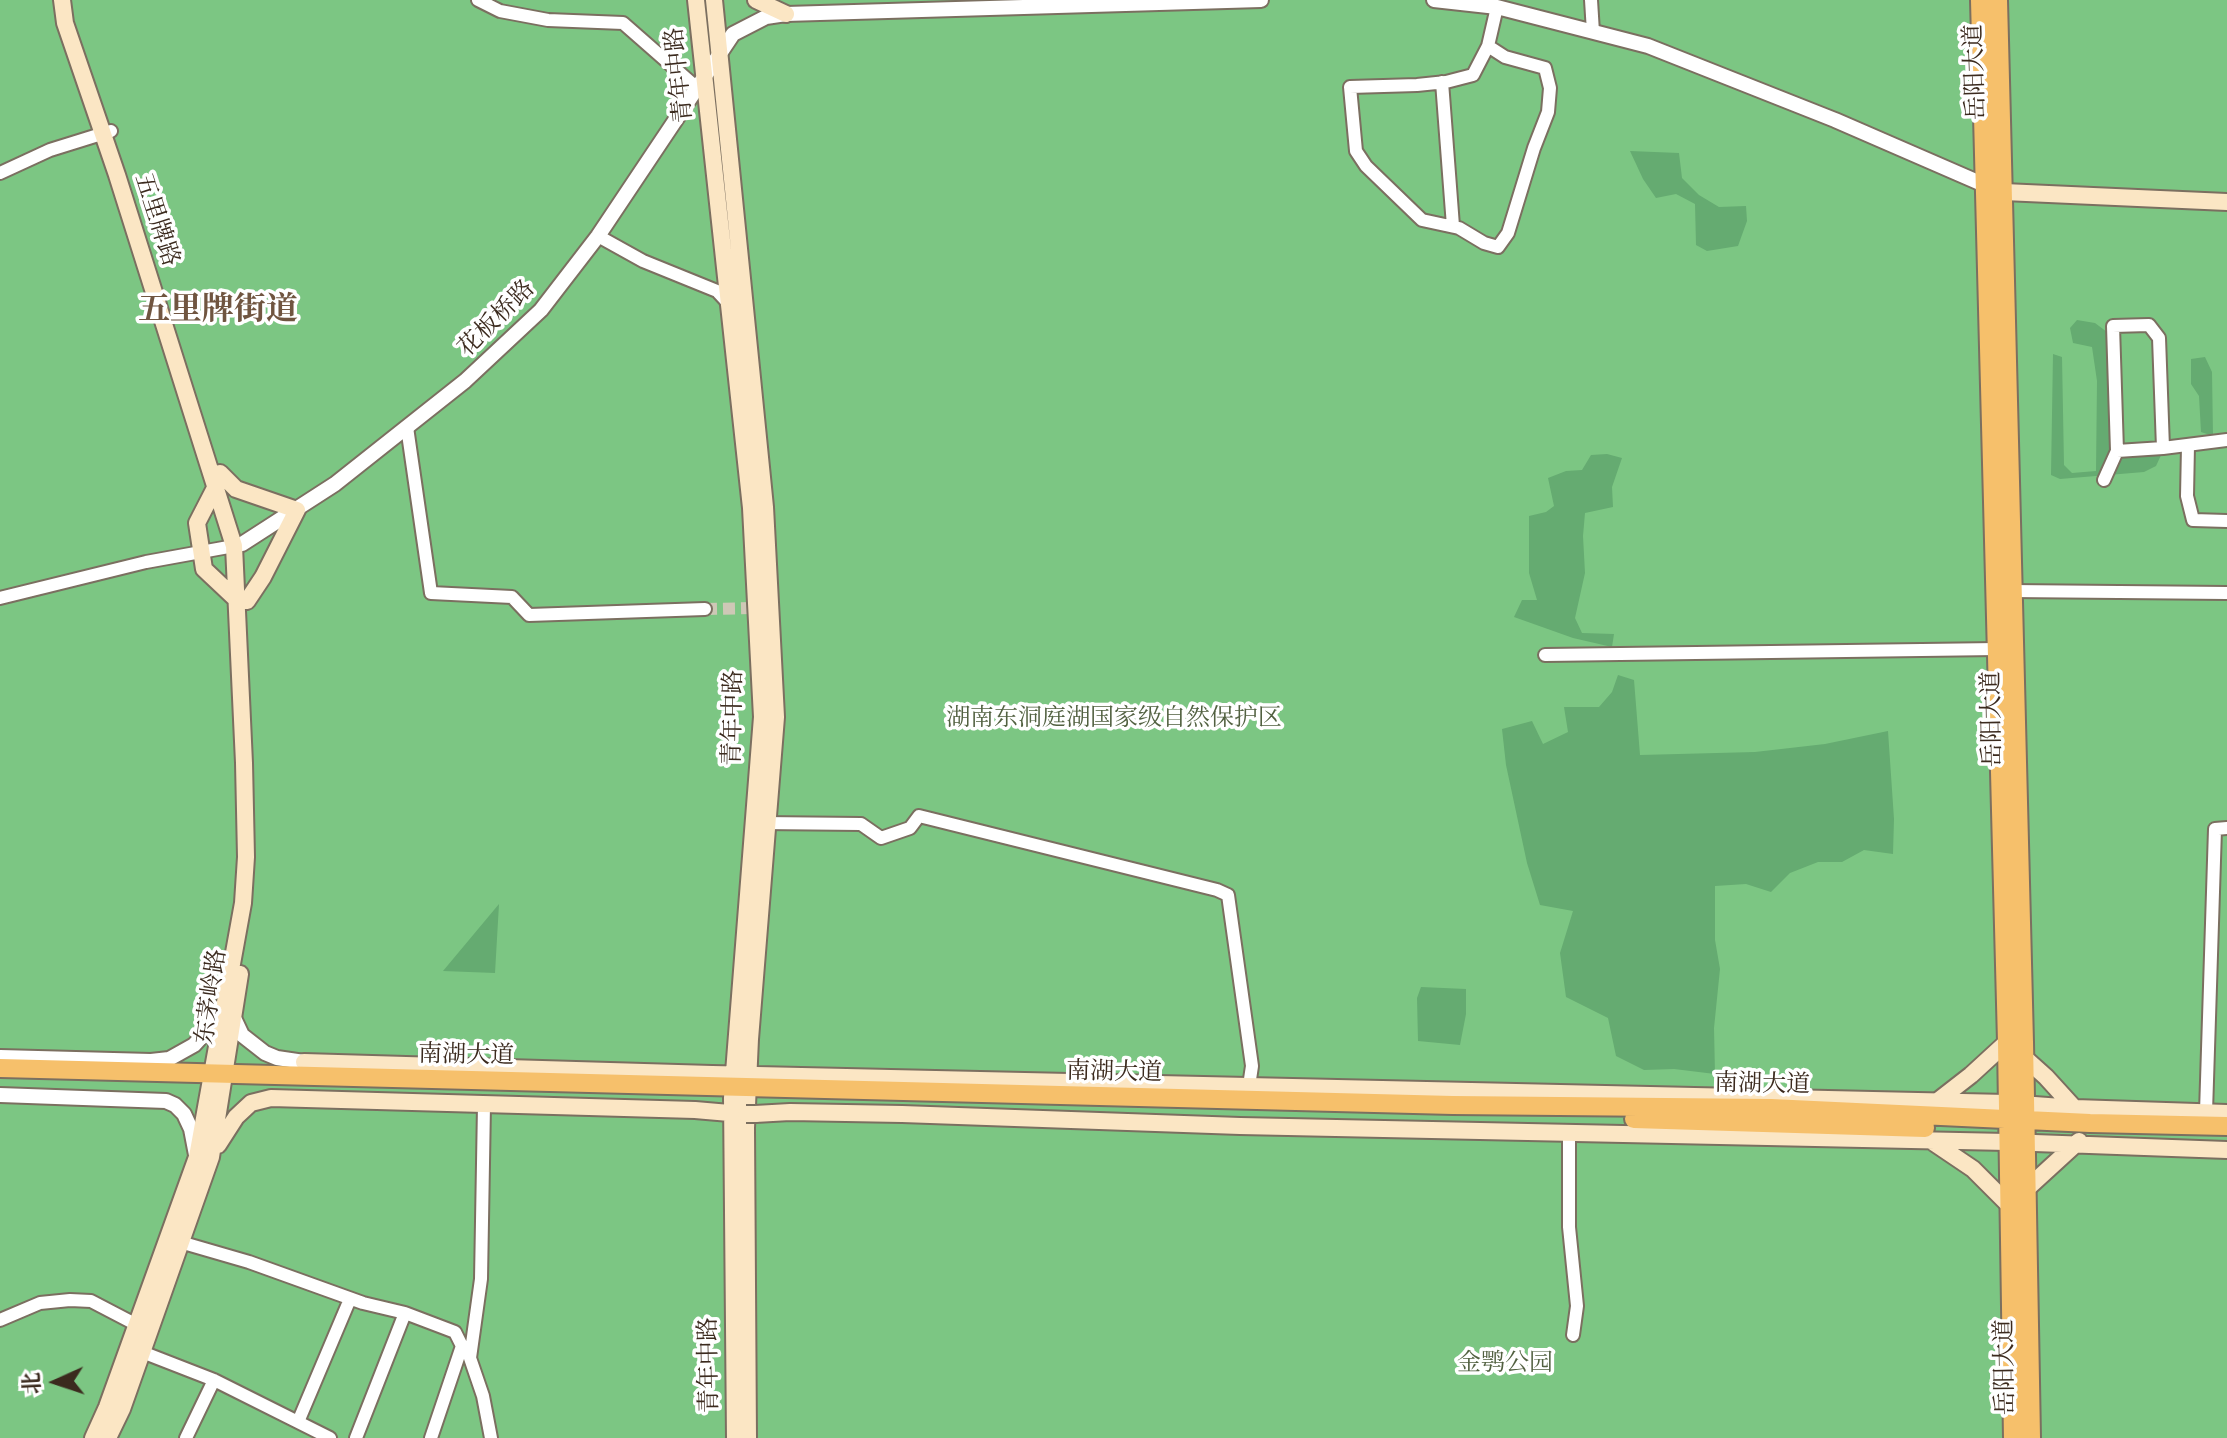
<!DOCTYPE html>
<meta charset="utf-8">
<style>
body{margin:0}
#map{position:relative;width:2227px;height:1438px;overflow:hidden;background:#f3efdc;font-family:Alegreya,"Noto Serif SC",serif}
canvas{display:block}
.north{position:absolute;left:16px;top:1342px;width:80px;height:80px;-webkit-text-stroke:6px #fff;paint-order:stroke;rotate:267deg;font-size:22px;font-weight:700;line-height:32px;text-align:center;color:#3b2a1e}
.north::after{content:'';display:block;margin:auto;width:28px;height:36px;background:#3b2a1e;clip-path:polygon(50% 0,100% 100%,50% 72%,0 100%)}
</style>
<div id="map">
<canvas width="2227" height="1438"></canvas>
<div class="north">北</div>
</div>
<script>
const c = document.querySelector('canvas').getContext('2d');
c.lineJoin = 'round';
function fill(path, color) {
  c.fillStyle = color;
  c.fill(path, 'evenodd');
}
function poly(rows) {
  const path = new Path2D();
  for (const r of rows) {
    path.moveTo(r[0], r[1]);
    for (let i = 2; i < r.length; i += 2) path.lineTo(r[i], r[i + 1]);
  }
  return path;
}
function trace(path, color, width, dash) {
  c.strokeStyle = color;
  c.lineWidth = width;
  c.lineCap = dash ? 'butt' : 'round';
  c.setLineDash(dash || []);
  c.stroke(path);
}
function write(font, color, halo, rows, align = 'center') {
  c.font = font + ' Alegreya,"Noto Serif SC",serif';
  c.lineWidth = 7;
  c.setLineDash([]);
  c.textBaseline = 'middle';
  c.strokeStyle = halo;
  c.fillStyle = color;
  for (const [text, x, y, turn = 0] of rows) {
    c.save();
    c.translate(x, y);
    c.rotate((+turn || 0) * Math.PI / 180);
    c.textAlign = isNaN(turn) ? turn : align;
    if (halo) c.strokeText(text, 0, 0);
    c.fillText(text, 0, 0);
    c.restore();
  }
}
fill(poly([
 [0,0,2227,0,2227,1438,0,1438]
]), '#7cc683');
fill(poly([
 [1630,151,1679,153,1682,178,1699,195,1719,207,1746,206,1747,221,1738,246,1707,251,1696,245,1695,204,1676,194,1656,198,1643,179],
 [2077,320,2095,323,2107,332,2110,385,2109,457,2162,453,2156,466,2144,472,2060,479,2051,475,2053,354,2062,357,2064,465,2072,473,2096,471,2097,381,2092,347,2073,343,2070,328],
 [2205,357,2212,372,2213,436,2201,432,2199,396,2191,384,2191,359],
 [1607,454,1622,458,1612,487,1613,507,1585,513,1583,536,1585,573,1575,618,1582,633,1614,634,1612,647,1573,638,1514,617,1522,600,1537,600,1529,573,1529,516,1546,512,1554,506,1548,478,1566,471,1582,470,1591,455],
 [1618,675,1634,680,1640,755,1755,752,1825,744,1888,731,1894,819,1893,854,1864,850,1842,862,1818,862,1790,873,1771,892,1746,884,1715,886,1715,940,1720,969,1714,1028,1715,1074,1674,1069,1644,1070,1616,1056,1608,1018,1566,997,1560,953,1573,911,1540,905,1527,863,1506,765,1502,729,1532,721,1543,744,1568,732,1564,707,1599,707,1612,692],
 [499,904,495,973,443,971],
 [1421,987,1466,989,1466,1014,1460,1045,1418,1041,1417,998]
]), '#65ab71');
trace(poly([
 [705,609,756,608]
]), '#cec8b6', 12, [12, 6]);
const minor = poly([
 [478,0,500,11,548,20,623,23,696,87],
 [1591,0,1593,32],
 [1488,46,1505,57,1545,68,1550,88,1548,112,1534,148,1508,233,1498,247,1484,243,1459,228,1422,220,1366,166,1356,151,1350,87,1417,85,1446,82,1473,75,1488,46,1497,7],
 [1442,82,1453,226],
 [0,173,50,150,111,131],
 [598,236,643,261,717,291,729,304],
 [407,427,431,593,512,597,529,615,705,609],
 [2188,446,2187,496,2193,520,2227,521],
 [2163,448,2227,440],
 [2104,480,2117,451,2113,326,2149,325,2159,338,2163,448,2117,451],
 [2011,591,2227,593],
 [0,598,146,562,234,546],
 [1545,655,1997,649],
 [761,823,861,824,881,838,910,828,919,816,1217,890,1228,895,1252,1066,1249,1086],
 [484,1105,481,1279,470,1358,483,1396,491,1438],
 [2206,1112,2215,829,2227,828],
 [1569,1131,1569,1227,1577,1306,1573,1335],
 [180,1242,249,1262,363,1303,405,1313,455,1332,462,1346,431,1438],
 [0,1320,40,1303,70,1300,91,1301,137,1325],
 [142,1352,214,1380,330,1438],
 [298,1422,350,1299],
 [186,1438,214,1380],
 [356,1438,405,1313]
]);
const tertiary = poly([
 [1434,0,1497,7,1648,46,1835,120,1987,186],
 [234,546,242,544,335,484,465,381,541,310,598,236,733,34,766,17,786,14,1261,0],
 [234,1018,242,1035,265,1053,277,1058,304,1062],
 [0,1057,151,1061,169,1059,194,1045,215,1022,221,1007],
 [0,1095,166,1101,175,1105,184,1114,191,1129,196,1155]
]);
const secondary = poly([
 [62,0,65,23,117,175,234,546,244,763,246,857,243,903,197,1157,107,1407,93,1438],
 [696,0,751,508,762,717,732,1098,735,1438],
 [714,0,765,507,776,717,750,1039,746,1128,748,1438],
 [756,0,786,14],
 [1992,188,2004,192,2227,202],
 [220,473,236,489,297,510,263,577,247,601],
 [215,488,197,523,204,569,238,601],
 [304,1062,712,1074,2007,1103,2075,1108,2227,1113],
 [1935,1103,1971,1075,2007,1042,2046,1077,2077,1111],
 [755,1114,790,1112,902,1114,1240,1126,2007,1142,2227,1150],
 [1930,1140,1973,1169,2009,1205,2079,1141],
 [218,1145,236,1117,251,1103,271,1098,695,1110,741,1114],
 [108,1438,122,1409,211,1157,240,974]
]);
const primary = poly([
 [1980,0,2007,1042,2013,1438],
 [1998,0,2024,1042,2031,1438],
 [0,1068,1453,1105,1771,1108,2090,1123,2227,1126],
 [1634,1119,1925,1128]
]);
trace(minor, '#7b6f60', 16);
trace(tertiary, '#7b6f60', 18);
trace(secondary, '#7b6f60', 20);
trace(primary, '#7b6f60', 22);
trace(minor, '#fff', 12);
trace(tertiary, '#fff', 14);
trace(secondary, '#fbe6c4', 16);
trace(primary, '#f6c06b', 18);
const secondaryBridge = poly([
 [746,1114,755,1114]
]);
trace(secondaryBridge, '#7b6f60', 20, []);
trace(secondaryBridge, '#fbe6c4', 16);
write('24px', '#3b2a1e', '#fff', [
 ["岳阳大道",1976,72,-92],
 ["青年中路",680,75,-96],
 ["五里牌路",156,220,72],
 ["花板桥路",497,319,-45],
 ["青年中路",734,718,-89],
 ["岳阳大道",1993,719,-91],
 ["东茅岭路",212,997,-82],
 ["南湖大道",466,1056,1],
 ["南湖大道",1114,1073,1],
 ["南湖大道",1762,1085,1],
 ["青年中路",710,1365,-91],
 ["岳阳大道",2006,1367,-91]
]);
write('24px', '#526141', '#fff', [
 ["湖南东洞庭湖国家级自然保护区",1114,719],
 ["金鹗公园",1505,1364]
]);
write('bold 32px', '#705540', '#fff', [
 ["五里牌街道",218,311]
]);
</script>
